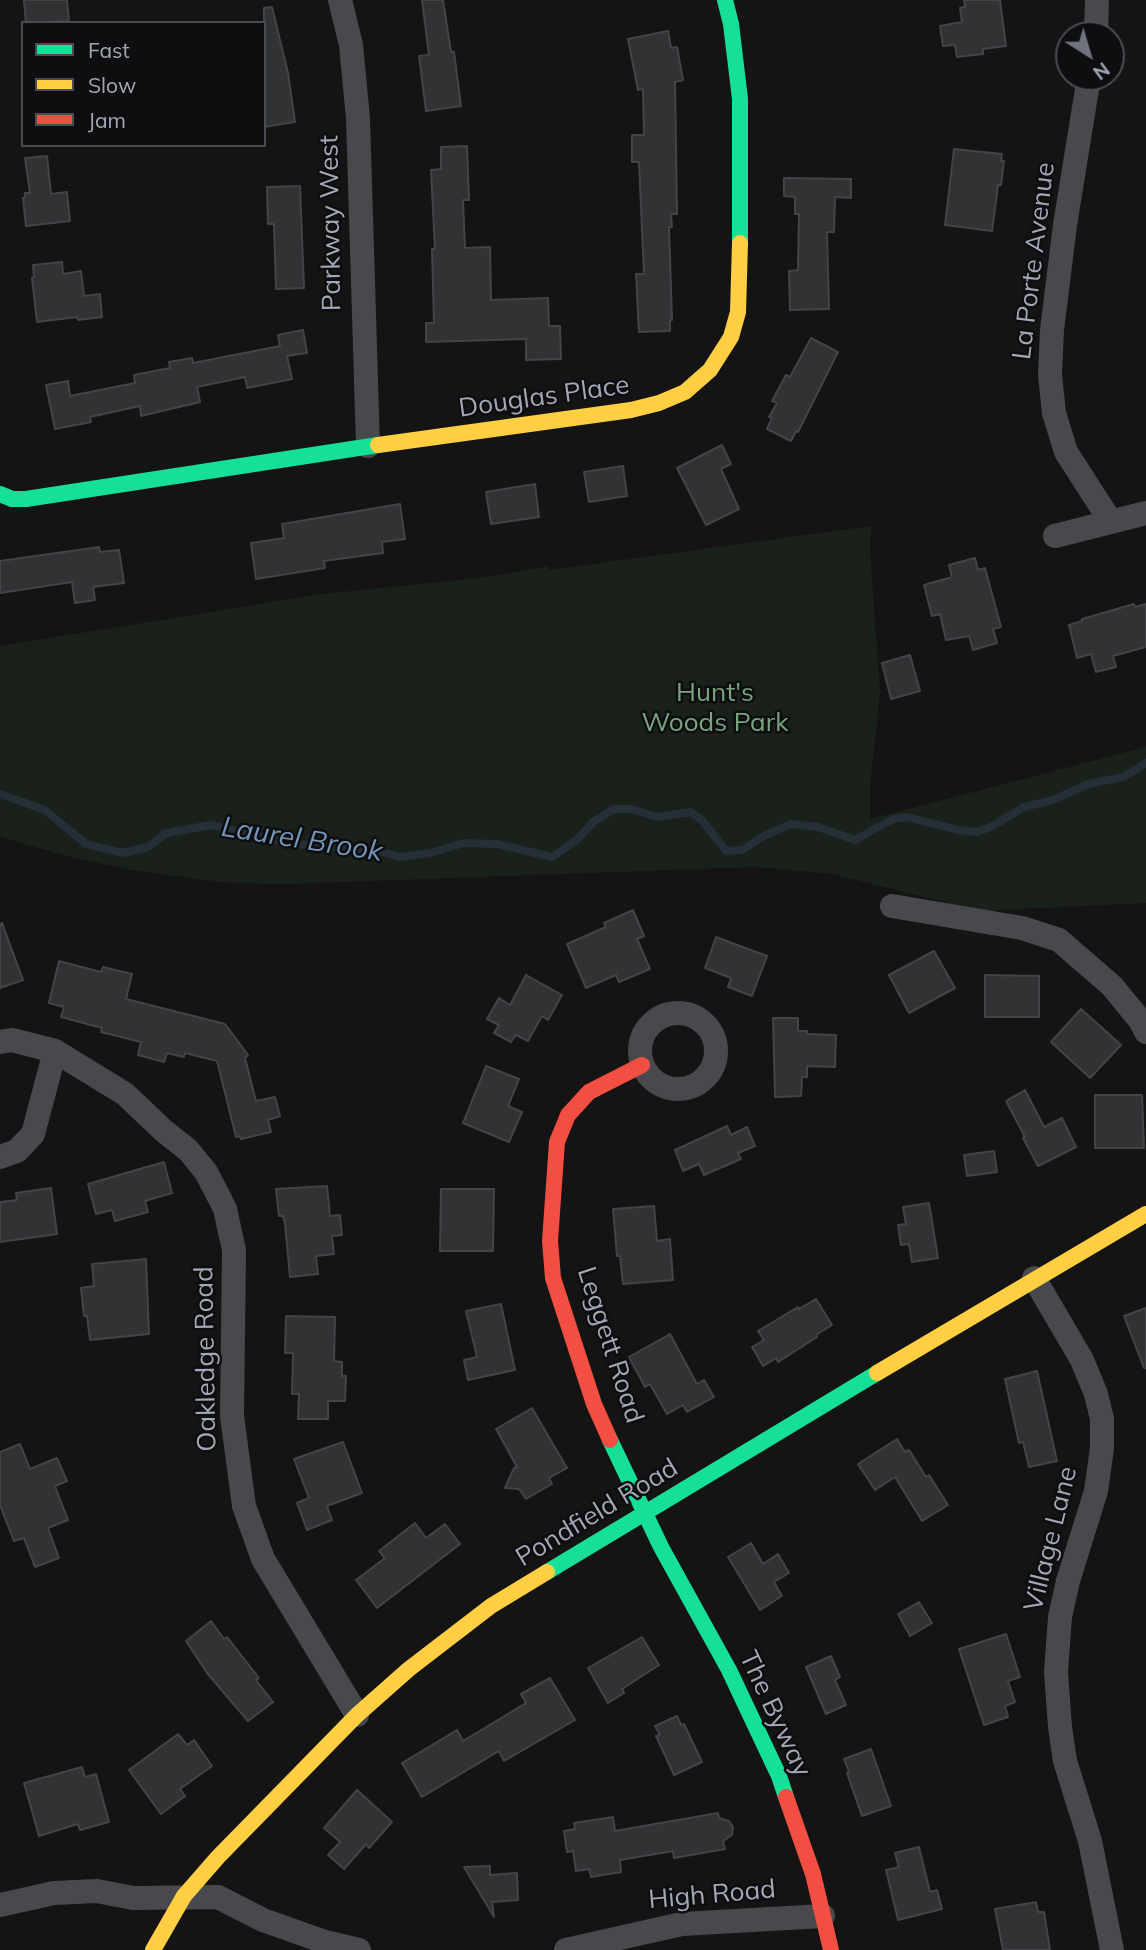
<!DOCTYPE html>
<style>
body{margin:0}
#map{position:relative;width:1146px;height:1950px;overflow:hidden;background:#141414;font-family:Mulish,sans-serif}
canvas{display:block}
.legend{position:absolute;left:21px;top:21px;width:245px;height:126px;box-sizing:border-box;background:#0e0e10;border:2px solid #4a4c53;margin:0;padding:9px 12px;list-style:none;font-size:21px;color:#a3a8b7}
.legend li{display:flex;align-items:center;gap:14px;height:35px}
.legend b{width:35px;border:2px solid #4a4c53}
.north{position:absolute;left:1055px;top:21px;width:70px;height:70px;box-sizing:border-box;background:#0e0e10;border:2px solid #4a4c53;border-radius:50%;rotate:143deg;font-size:19px;font-weight:700;line-height:28px;text-align:center;color:#a3a8b7}
.north::after{content:'';display:block;margin:auto;width:24px;height:32px;background:#71747e;clip-path:polygon(50% 0,100% 100%,50% 72%,0 100%)}
</style>
<div id="map">
<canvas width="1146" height="1950"></canvas>
<ul class="legend">
<li><b style="height:9px;background:#16e098"></b>Fast</li>
<li><b style="height:9px;background:#ffcf43"></b>Slow</li>
<li><b style="height:9px;background:#f24e42"></b>Jam</li>
</ul>
<div class="north">N</div>
</div>
<script>
const c = document.querySelector('canvas').getContext('2d');
c.lineJoin = 'round';
function fill(path, color) {
  c.fillStyle = color;
  c.fill(path, 'evenodd');
}
function poly(rows) {
  const path = new Path2D();
  for (const r of rows) {
    if (r.length === 3) {
      path.moveTo(r[0] + r[2], r[1]);
      path.arc(r[0], r[1], r[2], 0, 2 * Math.PI);
      continue;
    }
    path.moveTo(r[0], r[1]);
    for (let i = 2; i < r.length; i += 2) path.lineTo(r[i], r[i + 1]);
  }
  return path;
}
function trace(path, color, width, dash) {
  c.strokeStyle = color;
  c.lineWidth = width;
  c.lineCap = dash ? 'butt' : 'round';
  c.setLineDash(dash || []);
  c.stroke(path);
}
function write(font, color, halo, rows, align = 'center') {
  c.font = font + ' Mulish,sans-serif';
  c.lineWidth = 5;
  c.setLineDash([]);
  c.textBaseline = 'middle';
  c.strokeStyle = halo;
  c.fillStyle = color;
  for (const [text, x, y, turn = 0] of rows) {
    c.save();
    c.translate(x, y);
    c.rotate((+turn || 0) * Math.PI / 180);
    c.textAlign = isNaN(turn) ? turn : align;
    if (halo) c.strokeText(text, 0, 0);
    c.fillText(text, 0, 0);
    c.restore();
  }
}
fill(poly([
 [871,526,870,549,880,693,870,787,870,819,1146,747,1146,903,980,911,833,874,755,867,288,884,229,883,130,870,67,856,0,837,0,646,322,594,488,577,548,566,549,570]
]), '#1a211b');
trace(poly([
 [0,794,45,810,86,844,123,853,148,847,166,833,211,825,293,844,376,850,400,857,430,853,464,843,497,844,552,857,577,840,593,822,614,809,631,809,657,817,691,812,701,819,726,851,742,850,764,836,791,824,818,827,855,840,893,819,907,817,959,830,976,832,991,827,1024,807,1053,800,1088,784,1123,777,1146,763]
]), '#262e37', 8);
const building = poly([
 [24,0,67,0,69,21,26,23,24,0],
 [422,0,443,0,451,52,454,52,461,106,426,111,419,56,429,55,422,0],
 [964,0,1000,0,1006,46,983,49,983,54,957,57,955,45,943,46,940,26,962,22,960,8,965,7,964,0],
 [272,7,288,73,295,122,264,127,264,8,272,7],
 [668,31,671,48,677,47,683,80,675,82,677,214,671,214,672,227,669,227,672,320,670,320,670,331,639,332,636,274,644,274,639,162,632,162,632,135,644,135,643,89,638,90,628,39,668,31],
 [467,146,469,200,463,200,465,248,490,247,491,300,548,298,549,326,560,326,561,359,526,360,526,339,426,342,426,323,434,323,432,249,435,249,431,170,441,169,441,147,467,146],
 [954,149,1002,154,1001,161,1004,161,1001,185,998,185,992,231,945,225,954,149],
 [47,156,51,194,67,192,70,221,26,226,23,198,25,197,25,193,30,193,25,158,47,156],
 [784,178,851,179,851,198,835,197,834,232,827,232,829,309,790,310,789,271,798,270,799,214,795,214,795,197,784,196,784,178],
 [300,186,304,288,276,289,274,224,268,224,267,187,300,186],
 [62,262,63,274,81,271,84,296,100,294,102,317,78,320,77,317,37,322,32,278,34,277,33,265,62,262],
 [303,330,307,353,287,356,292,379,247,388,245,377,197,387,200,402,141,416,140,406,90,417,91,422,55,429,46,385,68,381,70,396,135,383,134,375,170,368,169,362,192,358,193,363,280,346,278,335,303,330],
 [811,338,838,352,798,432,796,431,791,441,767,429,772,418,769,417,777,403,772,401,786,375,790,377,811,338],
 [722,445,731,464,721,469,739,509,706,525,677,468,722,445],
 [623,466,627,496,589,502,584,472,623,466],
 [535,484,539,517,491,524,486,492,535,484],
 [400,504,405,539,382,542,383,553,324,561,325,568,256,579,251,543,284,538,282,524,400,504],
 [99,547,100,552,119,550,124,583,93,587,95,600,75,603,72,582,0,593,0,561,99,547],
 [975,558,978,570,985,568,1001,627,993,629,997,643,973,650,969,636,946,640,940,614,932,616,924,585,952,577,949,565,975,558],
 [1134,604,1135,607,1146,604,1146,647,1113,656,1116,667,1096,672,1091,654,1077,658,1069,625,1082,621,1082,619,1134,604],
 [910,655,920,691,891,699,882,663,910,655],
 [633,910,644,936,637,939,650,969,619,982,616,975,586,988,567,944,606,927,604,923,633,910],
 [2,923,23,980,0,988,0,924,2,923],
 [716,937,767,956,752,996,728,987,731,978,705,968,716,937],
 [934,951,955,988,909,1013,889,975,934,951],
 [59,961,101,972,103,967,132,974,126,999,225,1024,248,1055,245,1058,256,1101,275,1097,280,1116,268,1120,271,1132,241,1139,240,1136,236,1137,217,1061,185,1053,184,1057,167,1053,164,1062,138,1055,141,1042,101,1032,102,1028,61,1017,64,1007,49,1003,59,961],
 [526,975,562,995,548,1020,542,1016,528,1041,516,1035,511,1042,494,1033,499,1025,487,1019,499,998,510,1005,526,975],
 [985,975,1039,976,1039,1017,985,1017,985,975],
 [1081,1009,1121,1045,1090,1078,1051,1042,1081,1009],
 [773,1018,798,1018,798,1031,807,1031,807,1034,836,1035,835,1067,807,1066,807,1077,802,1077,801,1096,775,1097,773,1018],
 [486,1066,519,1079,508,1106,522,1112,509,1142,463,1123,486,1066],
 [1025,1090,1044,1127,1062,1118,1076,1147,1038,1166,1023,1138,1025,1137,1006,1101,1025,1090],
 [1095,1095,1142,1095,1144,1148,1095,1148,1095,1095],
 [727,1126,731,1135,747,1127,755,1146,738,1153,741,1159,704,1175,699,1164,683,1171,675,1150,727,1126],
 [994,1151,997,1172,967,1176,964,1155,994,1151],
 [164,1162,172,1193,145,1201,148,1212,115,1221,112,1210,96,1214,88,1184,164,1162],
 [327,1186,330,1216,340,1215,342,1235,332,1236,334,1254,316,1256,318,1274,290,1277,285,1224,283,1216,279,1216,276,1189,327,1186],
 [51,1188,57,1234,0,1242,0,1202,17,1200,16,1193,51,1188],
 [441,1189,494,1189,493,1251,440,1251,441,1189],
 [929,1203,938,1258,912,1262,909,1244,901,1245,898,1225,906,1224,903,1207,929,1203],
 [654,1206,657,1241,670,1239,673,1280,623,1284,620,1256,617,1256,613,1209,654,1206],
 [146,1259,149,1334,90,1340,87,1316,84,1316,81,1288,94,1286,92,1264,146,1259],
 [816,1299,832,1325,816,1335,817,1337,778,1362,776,1358,763,1366,752,1347,764,1340,758,1331,798,1307,799,1309,816,1299],
 [501,1304,515,1370,468,1380,464,1360,477,1357,466,1311,501,1304],
 [1146,1308,1146,1368,1144,1368,1124,1316,1146,1308],
 [286,1316,335,1317,334,1361,342,1362,342,1376,346,1376,345,1401,328,1401,328,1419,298,1419,299,1394,292,1394,293,1353,285,1353,286,1316],
 [670,1334,697,1384,704,1380,714,1397,687,1412,683,1405,667,1414,650,1384,645,1387,629,1357,670,1334],
 [1037,1371,1057,1461,1029,1467,1023,1442,1019,1443,1005,1379,1037,1371],
 [532,1408,567,1468,549,1478,552,1484,526,1499,519,1489,505,1488,514,1468,517,1467,496,1429,532,1408],
 [897,1439,905,1452,909,1450,926,1477,929,1475,948,1505,922,1521,895,1477,875,1490,858,1464,897,1439],
 [343,1442,362,1493,327,1506,332,1520,307,1530,297,1503,309,1498,294,1459,343,1442],
 [20,1444,30,1469,57,1458,67,1481,55,1486,68,1520,48,1528,59,1558,35,1567,24,1538,14,1541,0,1505,0,1452,20,1444],
 [415,1523,426,1538,445,1524,460,1544,377,1608,356,1580,385,1558,379,1551,415,1523],
 [751,1543,763,1564,778,1554,789,1573,774,1582,782,1596,760,1610,728,1557,751,1543],
 [919,1602,932,1623,910,1636,898,1614,919,1602],
 [211,1621,224,1639,227,1637,259,1678,256,1680,273,1702,248,1721,207,1673,186,1641,211,1621],
 [1006,1634,1020,1677,1008,1681,1015,1702,1005,1706,1008,1717,984,1725,959,1649,1006,1634],
 [642,1637,659,1665,622,1689,624,1693,608,1703,588,1668,642,1637],
 [831,1656,840,1677,835,1680,846,1705,826,1714,806,1667,831,1656],
 [550,1678,575,1720,504,1761,499,1751,422,1797,402,1763,457,1730,463,1741,526,1703,521,1694,550,1678],
 [677,1716,681,1725,684,1724,702,1762,674,1775,656,1736,660,1735,655,1726,677,1716],
 [178,1734,187,1745,194,1740,212,1766,180,1789,185,1796,161,1814,129,1770,178,1734],
 [871,1749,891,1806,862,1816,847,1773,849,1772,844,1759,871,1749],
 [82,1767,85,1777,96,1774,109,1822,80,1830,78,1824,39,1836,24,1783,82,1767],
 [357,1790,392,1822,369,1848,366,1844,344,1869,328,1855,340,1842,324,1828,357,1790],
 [718,1813,719,1818,729,1821,733,1827,732,1835,723,1841,725,1849,674,1858,673,1851,620,1860,621,1872,591,1877,589,1869,576,1871,573,1851,567,1852,564,1831,575,1829,574,1823,613,1817,615,1831,718,1813],
 [919,1847,930,1892,937,1890,942,1909,898,1920,886,1870,899,1867,895,1853,919,1847],
 [490,1866,490,1875,517,1873,518,1900,492,1902,494,1917,464,1867,490,1866],
 [1036,1902,1038,1912,1044,1912,1050,1950,1003,1950,995,1909,1036,1902]
]);
fill(building, '#313234');
trace(building, '#424448', 2);
trace(poly([
 [340,0,351,45,358,118,368,446],
 [1096,35,1097,0],
 [1089,77,1065,225,1052,330,1050,375,1054,413,1066,452,1111,522],
 [1055,536,1146,513],
 [892,906,1022,928,1059,940,1112,986,1140,1020,1146,1032],
 [678,1051,38],
 [0,1042,12,1040,55,1051,125,1094,164,1131,188,1150,206,1172,219,1197,225,1209,234,1250,232,1416,244,1506,263,1559,357,1715],
 [0,1157,17,1151,33,1134,55,1051],
 [1034,1278,1082,1360,1096,1394,1102,1419,1102,1448,1096,1491,1068,1581,1060,1617,1056,1672,1060,1727,1065,1761,1090,1841,1112,1950],
 [0,1905,54,1893,97,1891,133,1898,218,1897,263,1920,325,1942,359,1950],
 [566,1950,682,1924,823,1916]
]), '#48494d', 24);
trace(poly([
 [725,0,731,24,740,99,740,243],
 [0,494,12,499,26,499,378,445],
 [610,1440,661,1547,729,1670,779,1776,786,1797],
 [547,1572,877,1373]
]), '#16e098', 16);
trace(poly([
 [378,445,631,410,659,403,685,392,710,370,731,337,738,312,740,243],
 [877,1373,1146,1214],
 [153,1950,184,1896,218,1857,357,1715,409,1669,491,1606,547,1572]
]), '#ffcf43', 16);
trace(poly([
 [610,1440,594,1404,553,1278,550,1241,557,1142,568,1115,589,1092,642,1065],
 [786,1797,813,1874,831,1950]
]), '#f24e42', 16);
write('26px', '#a3a8b7', '#0e0e10', [
 ["Parkway West",331,223,-91],
 ["La Porte Avenue",1034,261,-83],
 ["Douglas Place",544,397,-8],
 ["Leggett Road",610,1345,72],
 ["Oakledge Road",206,1359,-91],
 ["Pondfield Road",597,1513,-31],
 ["Village Lane",1051,1539,-76],
 ["The Byway",775,1714,65],
 ["High Road",712,1895,-5]
]);
write('26px', '#78a47e', '#0e0e10', [
 ["Hunt's",715,693],
 ["Woods Park",715,723]
]);
write('italic 28px', '#7694b6', '#0e0e10', [
 ["Laurel Brook",302,840,9]
]);
</script>
